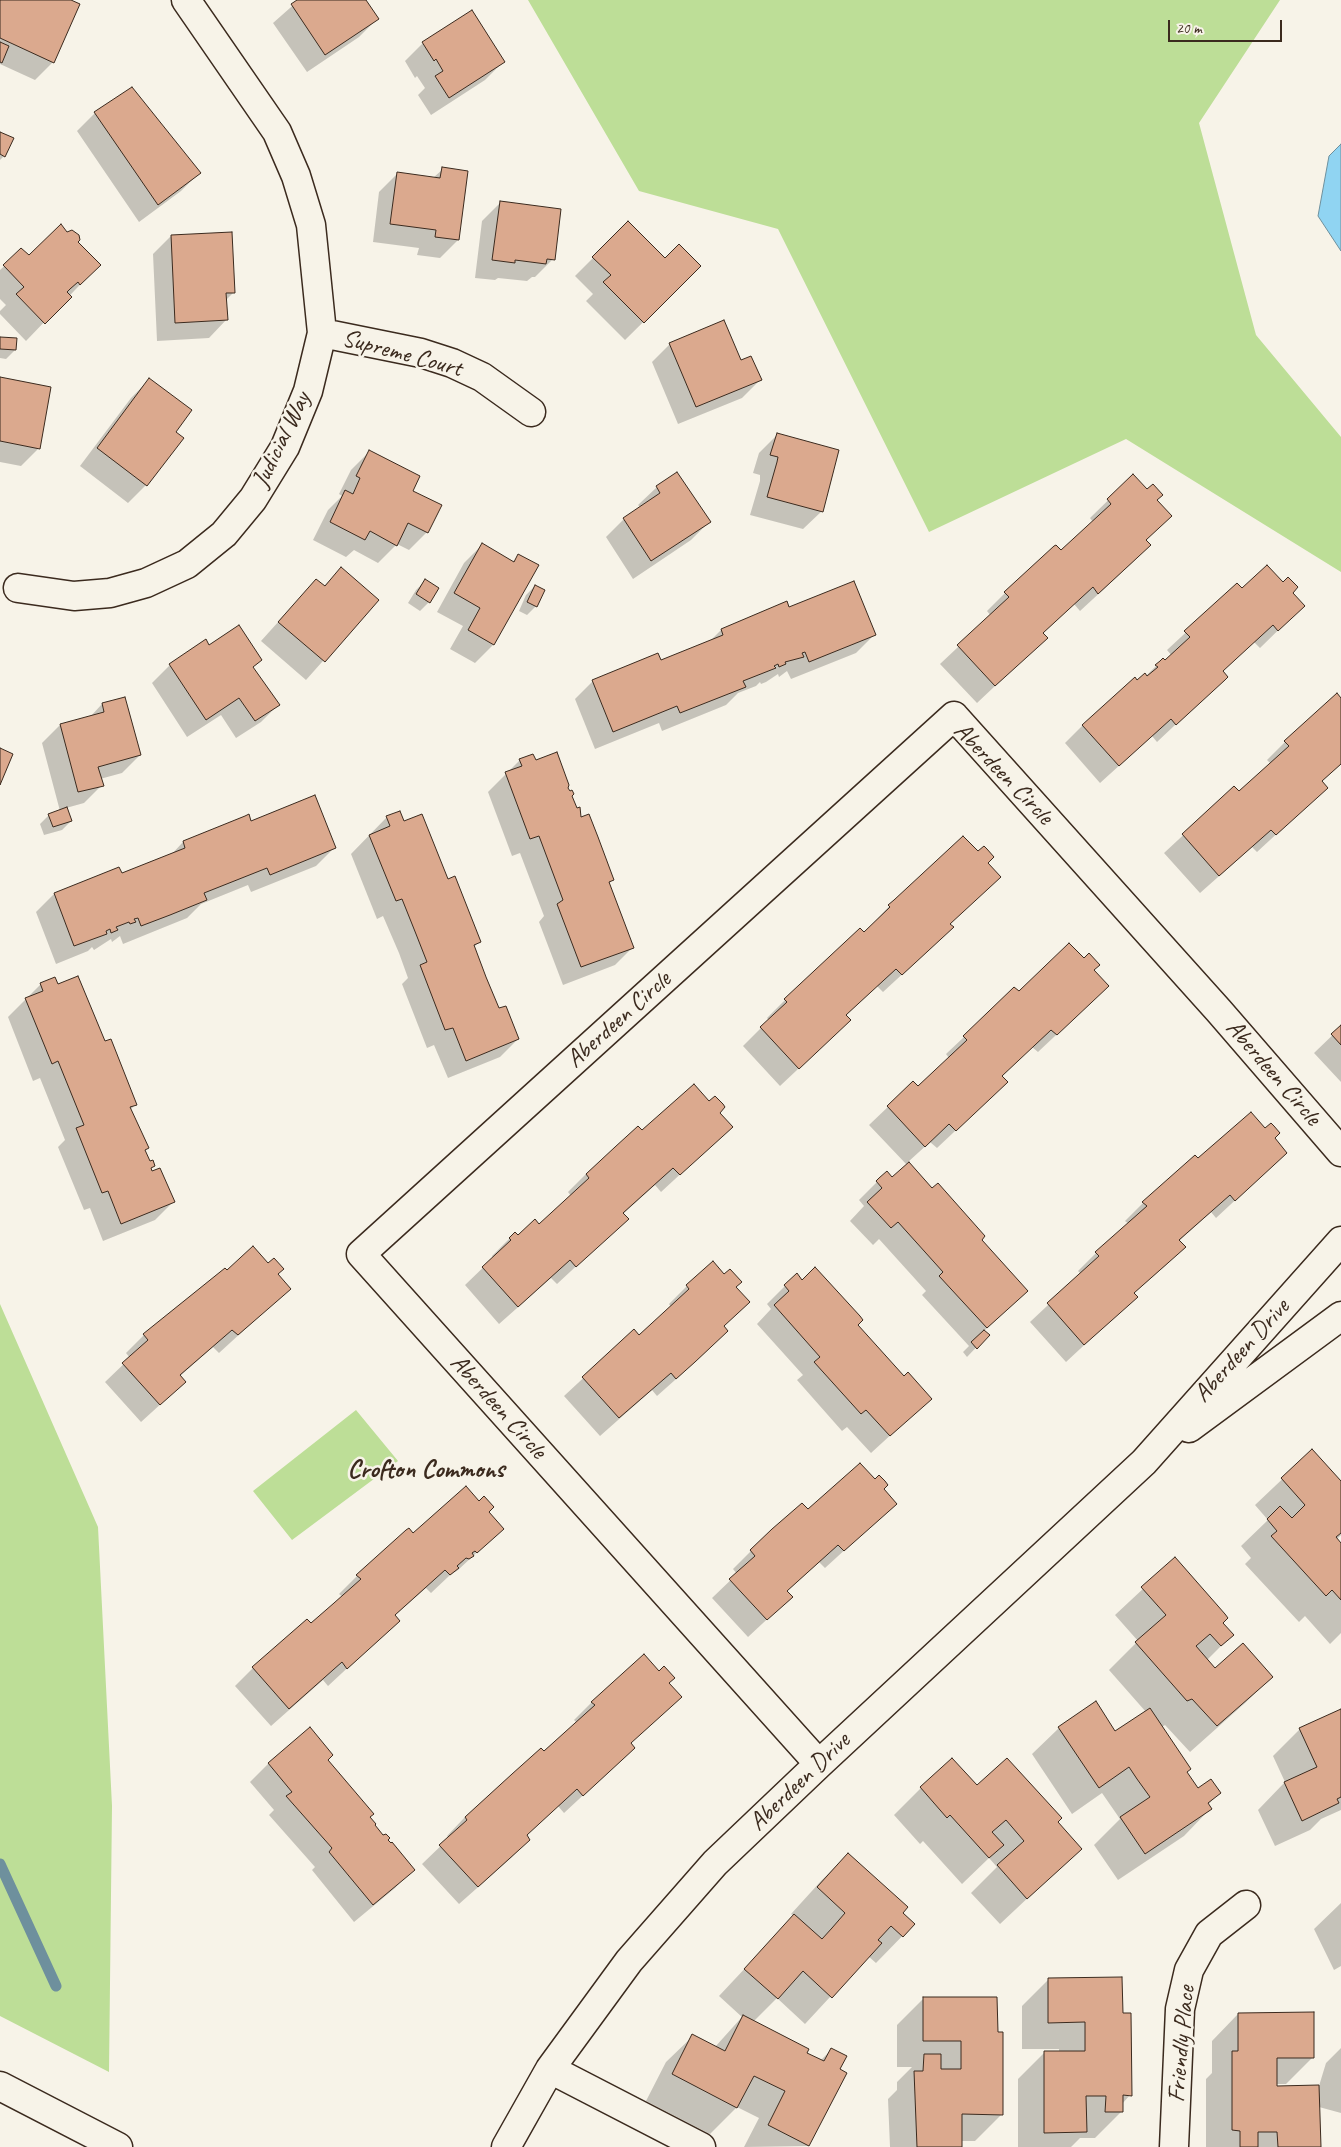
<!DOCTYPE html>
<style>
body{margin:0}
#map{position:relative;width:1341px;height:2147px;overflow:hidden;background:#f7f3e8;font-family:Caveat,sans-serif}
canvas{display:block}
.scale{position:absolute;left:1168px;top:20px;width:114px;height:22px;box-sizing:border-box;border:2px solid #3b2a1e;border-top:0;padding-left:6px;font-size:15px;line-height:18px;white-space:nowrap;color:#3b2a1e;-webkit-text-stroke:4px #f7f3e8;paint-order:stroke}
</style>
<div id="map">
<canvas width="1341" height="2147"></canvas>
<div class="scale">20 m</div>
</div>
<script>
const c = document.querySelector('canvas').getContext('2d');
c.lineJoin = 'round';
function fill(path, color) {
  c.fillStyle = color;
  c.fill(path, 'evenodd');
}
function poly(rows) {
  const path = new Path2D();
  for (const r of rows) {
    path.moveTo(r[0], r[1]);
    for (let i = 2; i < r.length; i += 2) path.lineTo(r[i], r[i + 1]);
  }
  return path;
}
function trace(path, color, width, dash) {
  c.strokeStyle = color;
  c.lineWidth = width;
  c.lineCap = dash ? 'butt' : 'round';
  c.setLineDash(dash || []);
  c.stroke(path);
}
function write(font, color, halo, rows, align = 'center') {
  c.font = font + ' Caveat,sans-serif';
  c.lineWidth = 5;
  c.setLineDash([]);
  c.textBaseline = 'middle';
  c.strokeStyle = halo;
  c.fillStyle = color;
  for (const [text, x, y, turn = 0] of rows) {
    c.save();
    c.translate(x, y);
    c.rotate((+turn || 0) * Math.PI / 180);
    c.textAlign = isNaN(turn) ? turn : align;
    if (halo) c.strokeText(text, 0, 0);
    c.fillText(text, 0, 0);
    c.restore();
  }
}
fill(poly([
 [528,0,1280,0,1199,123,1256,335,1341,437,1341,572,1126,439,929,532,778,229,639,191],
 [0,1304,98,1527,112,1806,109,2072,0,2016],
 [356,1410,398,1461,292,1540,253,1491]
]), '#bdde97');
const water = poly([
 [1341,144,1341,251,1318,216,1329,156,1341,144]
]);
fill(water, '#90d4f2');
trace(water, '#6e909d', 1);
fill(poly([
 [0,0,68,0,53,62,35,80,0,64],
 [299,0,364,0,377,19,359,37,307,72,273,23],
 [423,43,503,62,485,80,431,115,418,95,425,88,417,76,415,78,405,61],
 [95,113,199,173,181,191,139,222,77,131],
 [0,134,4,156,0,160],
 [443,169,458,240,440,258,417,255,419,248,373,242,379,192,397,174,433,178],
 [500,203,553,259,535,277,532,277,527,281,498,278,495,280,475,278,482,221],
 [628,223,665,260,700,266,625,340,586,301,593,294,575,276],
 [67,234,99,265,26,341,0,314,0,311,6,305,0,299,0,270,22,250,29,257],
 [171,236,234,292,226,300,227,319,209,338,157,341,153,254],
 [0,338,15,350,6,359,0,358],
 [670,344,740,362,760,380,742,398,678,424,652,362],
 [0,378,39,448,21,466,0,462],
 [149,380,174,432,182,438,146,485,128,503,80,466,131,398],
 [777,435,822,511,803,529,750,515,760,481,760,475,753,473,759,453],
 [369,452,412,492,427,532,409,550,397,544,378,563,354,550,346,557,313,540,328,510,342,496,339,494,351,470],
 [1133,476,1170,516,1145,541,1150,545,1132,563,1080,611,1074,604,1042,634,1046,638,977,703,940,664,991,616,987,611,1005,593,1061,551,1093,522,1090,518],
 [657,487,709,522,691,540,633,579,606,537,624,519,640,507,638,505],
 [482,545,512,562,519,556,537,566,493,645,475,663,450,649,463,626,437,612,464,563],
 [341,569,377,600,306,680,261,641,316,580,323,587],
 [425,581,429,602,420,611,408,603,416,590],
 [1237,585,1242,590,1291,592,1303,606,1260,648,1254,642,1222,672,1226,677,1157,742,1152,736,1100,783,1065,743,1083,725,1146,676,1163,659,1165,662,1172,656,1167,650],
 [535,586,536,606,527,615,519,611,526,595],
 [789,609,874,635,856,653,791,679,787,671,779,677,778,674,766,682,761,684,760,682,756,686,738,693,726,705,662,731,659,723,595,749,575,699,593,681,660,662,709,642,721,630],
 [209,647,261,659,252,668,279,704,261,722,236,738,221,715,187,737,152,683,170,665],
 [1341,700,1341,764,1321,782,1308,805,1257,852,1252,847,1200,893,1164,853,1234,788,1239,793,1271,764,1267,760,1285,742],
 [102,704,140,755,122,773,100,779,102,785,84,803,66,808,71,821,62,830,44,835,40,824,49,815,60,811,42,743,60,725,90,717],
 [520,760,567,788,580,819,612,880,609,884,633,947,615,965,563,985,539,922,544,916,520,853,512,856,488,792],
 [387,817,403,823,447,880,479,942,473,948,498,1010,518,1039,500,1057,448,1078,434,1045,427,1048,402,984,408,978,399,953,383,916,377,919,351,854],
 [251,822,334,848,316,866,251,892,248,885,201,904,187,918,150,933,123,944,120,936,112,942,111,939,94,950,92,947,88,951,56,964,36,912,54,894,118,869,121,875,171,855,183,842],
 [987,863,949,925,934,945,883,992,877,986,845,1016,831,1038,780,1086,743,1046,769,1020,767,1018,785,1000,864,933,895,900],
 [1092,970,1089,1004,1038,1052,1032,1047,1001,1077,988,1100,937,1148,930,1142,908,1162,1026,1291,984,1331,988,1335,967,1357,963,1352,969,1346,922,1295,926,1291,879,1239,873,1245,850,1221,864,1206,859,1200,877,1182,887,1173,892,1179,907,1165,869,1125,913,1083,918,1088,949,1058,946,1054,964,1037,1019,993],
 [41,984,58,986,104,1043,136,1104,130,1110,147,1148,145,1151,150,1163,154,1166,150,1169,173,1202,155,1220,103,1241,90,1208,84,1210,58,1147,65,1140,40,1078,33,1081,8,1017],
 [1341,1027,1341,1082,1314,1053],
 [718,1113,713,1144,661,1192,655,1185,623,1214,627,1219,557,1284,551,1278,499,1324,465,1285,493,1258,492,1256,510,1238,518,1237,538,1226,571,1196,568,1192,586,1174,642,1132],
 [1273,1139,1286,1153,1216,1218,1211,1212,1179,1241,1166,1265,1133,1294,1136,1297,1066,1362,1030,1322,1081,1274,1078,1271,1096,1253,1129,1224,1125,1221,1143,1203,1198,1160],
 [713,1263,748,1302,723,1327,709,1349,675,1380,657,1396,652,1390,600,1436,564,1396,634,1331,639,1336,671,1307,669,1304,687,1286],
 [227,1272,276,1274,289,1289,219,1353,213,1347,180,1376,185,1382,141,1422,105,1382,130,1358,126,1353,144,1335],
 [785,1286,856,1325,904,1378,930,1399,871,1453,847,1427,842,1431,797,1380,803,1375,757,1324,771,1309,767,1304],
 [1312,1451,1341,1483,1341,1535,1337,1539,1341,1545,1341,1633,1330,1644,1305,1616,1299,1622,1245,1564,1251,1558,1241,1546,1268,1520,1255,1505],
 [874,1480,895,1504,825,1568,819,1562,786,1592,791,1597,748,1637,712,1598,737,1574,733,1569,751,1551,808,1511],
 [487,1512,502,1529,458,1570,449,1576,431,1593,426,1588,394,1616,398,1621,328,1686,323,1680,271,1726,235,1686,253,1668,311,1625,343,1597,339,1594,357,1576,413,1534],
 [1175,1559,1232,1635,1207,1660,1215,1670,1272,1677,1245,1703,1190,1752,1165,1725,1162,1727,1186,1773,1198,1790,1219,1793,1208,1805,1210,1809,1184,1836,1118,1880,1094,1845,1120,1819,1102,1793,1072,1814,1032,1754,1059,1728,1115,1732,1146,1712,1109,1670,1138,1641,1115,1615],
 [668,1683,630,1744,634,1748,564,1813,558,1806,526,1835,529,1839,511,1858,459,1904,422,1864,449,1838,447,1836,465,1817,577,1723,574,1720,592,1702],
 [1341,1710,1341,1810,1321,1819,1310,1830,1275,1846,1258,1810,1285,1782,1273,1756,1300,1729],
 [310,1729,327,1760,373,1825,413,1869,395,1888,354,1922,312,1870,315,1867,269,1815,274,1810,250,1782,268,1764],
 [977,1787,1056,1822,1080,1849,1000,1924,971,1893,997,1867,989,1858,962,1884,923,1841,920,1844,894,1815,921,1788],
 [848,1854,914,1924,876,1963,868,1956,805,2024,777,1998,754,2021,820,2061,832,2049,838,2070,845,2073,808,2146,744,2147,759,2118,737,2107,710,2134,646,2101,666,2062,693,2036,715,2047,742,2017,719,1996,794,1916,791,1914,821,1881],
 [1341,1903,1341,1966,1334,1970,1314,1929],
 [1049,1979,1121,2014,1130,2095,1122,2104,1122,2111,1095,2138,1080,2138,1071,2147,1018,2147,1018,2079,1045,2052,1059,2052,1059,2049,1022,2049,1022,2006],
 [996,1998,1002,2114,975,2141,961,2141,961,2147,890,2147,888,2099,897,2090,897,2082,912,2067,897,2067,897,2025,923,1999],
 [1238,2014,1313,2057,1286,2084,1276,2084,1276,2087,1319,2086,1326,2063,1341,2048,1341,2113,1319,2107,1319,2147,1206,2147,1206,2079,1212,2073,1212,2041]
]), '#0003');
trace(poly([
 [0,1864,56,1986]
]), '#6e909d', 11);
const building = poly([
 [0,0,71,0,80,4,54,63,0,38,0,0],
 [297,0,366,0,379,19,325,55,291,4,297,0],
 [472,10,505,62,449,98,435,76,443,71,436,59,434,61,422,42,472,10],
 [0,42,9,46,2,63,0,62,0,42],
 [132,87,201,173,158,205,94,112,132,87],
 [0,132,14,138,5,157,0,154,0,132],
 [442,167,468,171,459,240,435,237,436,230,390,224,397,172,440,178,442,167],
 [500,201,561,209,555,260,547,259,546,264,515,260,515,263,492,260,500,201],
 [628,221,665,258,679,244,701,266,644,323,603,282,611,275,592,257,628,221],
 [61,224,67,232,72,230,79,235,80,240,78,242,101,265,80,285,78,282,70,289,67,292,72,297,45,324,16,294,24,287,3,265,21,248,29,255,61,224],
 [232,232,235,293,226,293,228,320,175,323,171,235,232,232],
 [724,320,741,360,751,356,762,380,696,407,669,343,724,320],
 [0,337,17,338,16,350,0,349,0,337],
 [0,377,51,387,40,449,0,441,0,377],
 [149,378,192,410,176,432,184,438,147,486,97,448,149,378],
 [777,433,839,450,823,512,767,497,777,462,778,457,770,455,777,433],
 [369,450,420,476,413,491,442,505,428,533,408,523,397,546,370,531,365,540,330,522,345,490,353,494,360,478,356,476,369,450],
 [677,472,711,522,651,561,623,518,660,493,656,486,677,472],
 [1133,474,1147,489,1153,484,1163,495,1157,500,1172,516,1146,540,1151,545,1098,594,1093,587,1043,633,1048,638,995,686,957,645,1009,597,1004,592,1054,546,1056,545,1061,550,1111,504,1107,499,1133,474],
 [482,543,514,562,518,554,539,565,494,645,468,630,480,608,454,593,482,543],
 [1267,565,1283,582,1288,577,1298,587,1293,593,1305,606,1278,631,1273,625,1223,671,1228,677,1225,680,1176,725,1171,719,1119,766,1082,725,1135,677,1137,680,1145,673,1147,676,1158,667,1155,665,1160,661,1163,658,1165,660,1190,637,1184,631,1237,583,1242,588,1267,565],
 [341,567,379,600,325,662,278,622,316,579,325,586,341,567],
 [425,579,439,588,430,603,416,594,425,579],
 [854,581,876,635,809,662,805,652,802,653,804,657,785,662,786,664,779,667,778,664,774,666,776,668,743,681,746,687,680,713,677,706,613,732,592,680,658,653,661,660,723,635,721,629,787,601,789,607,854,581],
 [535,585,545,590,537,607,527,602,535,585],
 [239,625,262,660,253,667,280,705,255,721,239,698,206,720,169,664,206,639,209,645,239,625],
 [1337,693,1341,698,1341,764,1322,781,1328,788,1276,835,1271,830,1219,876,1182,834,1234,786,1239,791,1289,746,1284,741,1337,693],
 [125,697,141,755,98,767,104,786,78,792,60,724,104,712,102,703,125,697],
 [0,748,13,754,0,785,0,748],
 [557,752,569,785,568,788,570,791,572,790,574,794,572,796,577,808,580,807,581,817,589,814,598,837,614,880,609,882,634,948,581,967,557,904,563,900,539,836,530,839,505,772,522,766,519,759,533,754,536,760,557,752],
 [315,795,336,848,270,875,267,868,204,893,207,900,170,915,141,926,138,918,134,919,136,922,130,924,129,922,116,927,118,930,111,933,110,929,106,931,107,934,74,946,54,893,119,867,122,873,185,848,183,841,245,816,249,814,251,821,315,795],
 [67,807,72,821,53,827,48,814,67,807],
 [400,811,404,821,422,814,448,879,455,876,481,942,474,945,486,977,499,1008,506,1006,519,1039,466,1061,453,1028,445,1030,420,965,427,962,416,934,402,899,396,901,369,835,390,826,386,816,400,811],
 [963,836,978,851,984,846,987,849,994,857,988,863,1001,877,950,924,954,927,902,975,896,969,846,1015,851,1020,799,1069,760,1027,787,1002,784,999,860,928,864,932,890,907,888,905,894,900,963,836],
 [1069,943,1084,958,1089,953,1100,965,1094,970,1109,986,1057,1035,1051,1030,1002,1076,1008,1082,956,1131,949,1124,925,1147,887,1106,913,1081,918,1086,967,1040,963,1036,1014,987,1019,991,1069,943],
 [78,976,105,1041,111,1039,137,1105,130,1107,149,1148,145,1150,150,1161,153,1160,155,1166,151,1168,152,1171,160,1168,175,1202,121,1224,108,1191,102,1193,76,1128,84,1125,58,1061,52,1064,25,998,43,991,40,983,55,977,58,984,78,976],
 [1341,1025,1341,1045,1331,1034,1341,1025],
 [694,1084,709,1101,715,1096,723,1104,725,1107,720,1113,733,1127,680,1175,673,1168,623,1213,629,1219,576,1267,570,1260,518,1307,482,1267,511,1240,509,1238,515,1232,518,1235,535,1219,539,1224,589,1178,586,1174,615,1147,638,1126,642,1130,694,1084],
 [1251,1112,1265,1128,1271,1123,1274,1126,1280,1133,1275,1138,1287,1153,1235,1201,1230,1195,1179,1240,1186,1247,1134,1293,1138,1297,1084,1345,1047,1303,1099,1256,1095,1252,1147,1206,1142,1202,1195,1155,1198,1158,1251,1112],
 [909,1162,932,1188,938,1183,985,1236,982,1240,1028,1291,987,1328,939,1276,943,1272,898,1222,891,1228,867,1202,882,1188,876,1181,879,1178,887,1171,892,1177,909,1162],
 [253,1246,268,1263,274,1258,284,1269,278,1274,291,1289,238,1335,232,1330,180,1375,186,1382,160,1405,122,1363,148,1340,143,1334,225,1268,227,1270,253,1246],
 [713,1261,724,1274,730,1269,742,1282,736,1287,750,1302,724,1326,728,1331,695,1362,676,1379,671,1373,619,1418,582,1377,634,1329,639,1335,689,1289,686,1285,713,1261],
 [815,1267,860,1316,863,1320,858,1325,904,1376,908,1372,932,1399,890,1436,866,1410,861,1414,814,1362,820,1357,774,1305,789,1291,784,1285,797,1273,802,1280,815,1267],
 [984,1330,990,1335,977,1349,971,1342,984,1330],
 [1312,1449,1341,1481,1341,1533,1336,1537,1341,1543,1341,1600,1332,1590,1326,1596,1271,1536,1277,1531,1267,1519,1280,1506,1292,1518,1305,1505,1281,1478,1312,1449],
 [860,1463,875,1479,879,1475,885,1481,888,1485,884,1489,897,1504,844,1551,838,1545,787,1591,793,1597,767,1620,729,1579,755,1556,750,1550,772,1529,802,1503,808,1509,860,1463],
 [466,1486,479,1501,484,1496,494,1507,489,1512,504,1529,477,1553,475,1551,472,1553,474,1556,469,1559,466,1558,457,1566,459,1568,450,1575,445,1570,395,1615,400,1621,347,1669,342,1662,289,1709,252,1667,307,1619,311,1623,334,1603,361,1579,356,1575,406,1530,409,1528,413,1533,466,1486],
 [1175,1557,1225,1614,1228,1618,1223,1623,1234,1635,1221,1646,1210,1634,1196,1646,1215,1668,1243,1643,1273,1677,1217,1726,1192,1699,1187,1701,1135,1642,1166,1615,1141,1587,1175,1557],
 [644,1654,659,1671,664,1666,675,1678,669,1683,682,1697,631,1743,635,1748,583,1796,577,1789,527,1835,530,1840,478,1887,439,1845,467,1820,465,1817,512,1774,541,1748,544,1751,595,1705,591,1702,644,1654],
 [1096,1701,1115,1731,1150,1708,1191,1769,1187,1772,1198,1788,1211,1779,1221,1793,1208,1803,1212,1809,1145,1854,1120,1817,1150,1797,1137,1779,1129,1767,1099,1788,1058,1727,1096,1701],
 [1341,1709,1341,1797,1337,1799,1339,1803,1302,1821,1284,1782,1317,1767,1299,1728,1341,1709],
 [310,1727,333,1755,328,1760,374,1814,370,1817,376,1824,375,1825,383,1835,386,1834,390,1838,388,1840,391,1843,392,1842,415,1870,373,1905,329,1852,332,1848,286,1796,292,1792,268,1763,310,1727],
 [952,1758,977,1785,1007,1758,1062,1818,1058,1822,1082,1849,1027,1899,997,1865,1024,1841,1006,1820,992,1832,1004,1845,989,1858,950,1815,947,1818,920,1787,952,1758],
 [848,1853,908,1907,903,1913,915,1924,903,1937,891,1926,878,1940,882,1943,832,1998,803,1971,778,1999,744,1969,794,1914,822,1939,832,1928,845,1913,817,1887,848,1853],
 [1122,1977,1123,2013,1131,2013,1132,2096,1123,2095,1123,2112,1105,2112,1106,2096,1086,2096,1087,2132,1044,2133,1044,2051,1085,2051,1085,2022,1048,2023,1048,1978,1122,1977],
 [923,1997,997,1997,998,2032,1003,2032,1003,2115,962,2114,962,2147,917,2147,914,2071,923,2071,924,2054,941,2054,941,2069,961,2069,961,2041,923,2041,923,1997],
 [1314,2012,1314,2058,1277,2058,1277,2086,1319,2085,1321,2147,1278,2147,1277,2132,1258,2132,1258,2147,1240,2147,1240,2131,1232,2130,1232,2051,1238,2051,1238,2013,1314,2012],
 [743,2015,809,2049,807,2053,824,2061,831,2048,847,2056,840,2069,847,2073,809,2146,768,2125,785,2091,754,2076,737,2108,672,2074,692,2034,725,2051,743,2015]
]);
fill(building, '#dba98e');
trace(building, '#3b2a1e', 1);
const minor = poly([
 [322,333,421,353,452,363,482,377,531,412],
 [18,588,74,596,110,593,146,583,187,564,224,534,253,499,285,447,308,391,322,333,311,225,296,176,277,132,186,0],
 [1189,1428,1341,1316],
 [819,1764,361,1254,954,716,1219,1011,1341,1152],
 [550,2069,701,2147],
 [0,2086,118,2147],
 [506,2147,550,2069,629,1961,715,1863,819,1764,1144,1462,1341,1241],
 [1174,2147,1180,2009,1189,1970,1209,1934,1246,1905]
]);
trace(minor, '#3b2a1e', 31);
trace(minor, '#f7f3e8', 28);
write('25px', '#3b2a1e', '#f7f3e8', [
 ["Supreme Court",402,354,15],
 ["Judicial Way",282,440,-64],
 ["Aberdeen Circle",1003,774,46],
 ["Aberdeen Circle",619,1020,-42],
 ["Aberdeen Circle",1273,1073,49],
 ["Aberdeen Drive",1242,1351,-48],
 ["Aberdeen Circle",498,1407,48],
 ["Aberdeen Drive",800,1782,-44],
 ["Friendly Place",1182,2044,-85]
]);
write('bold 26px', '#3b2a1e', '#f7f3e8', [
 ["Crofton Commons",426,1470]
]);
</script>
